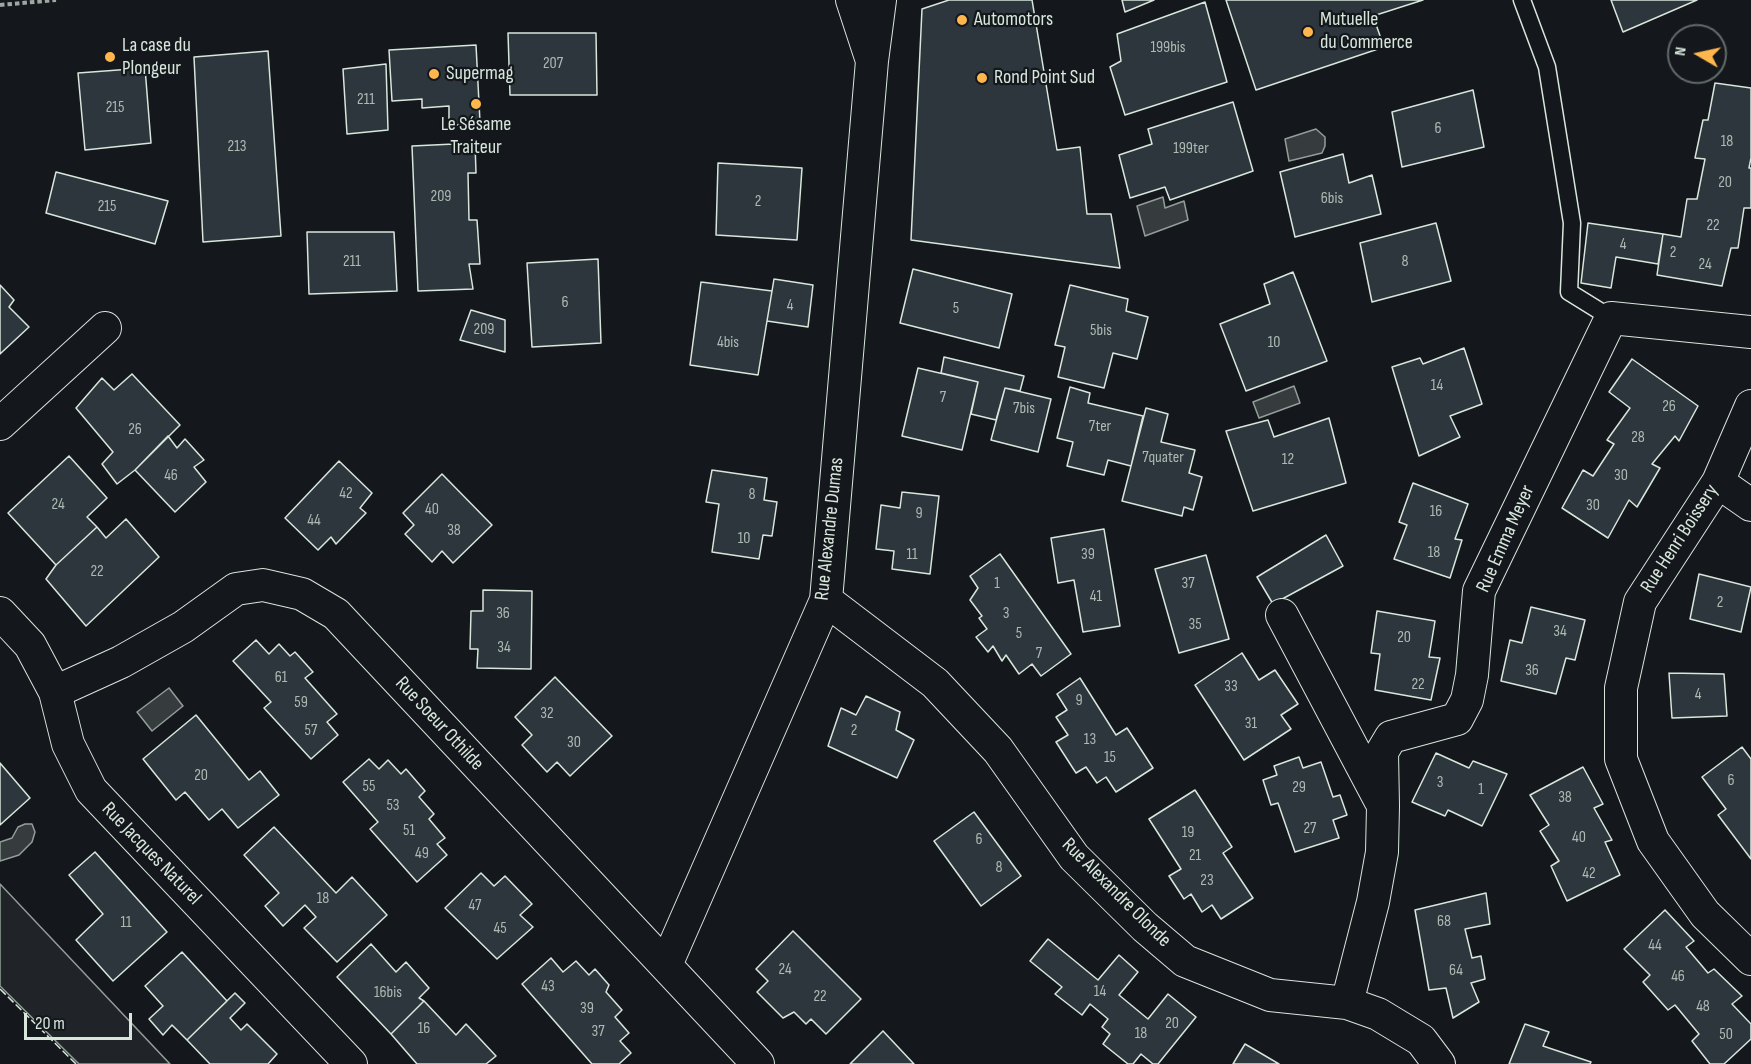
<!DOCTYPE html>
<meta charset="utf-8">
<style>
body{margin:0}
#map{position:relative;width:1751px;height:1064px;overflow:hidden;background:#14181c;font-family:"Sofia Sans Condensed",sans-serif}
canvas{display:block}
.north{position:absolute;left:1667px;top:24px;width:60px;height:60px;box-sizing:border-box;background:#14181c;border:2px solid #626a69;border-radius:50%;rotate:279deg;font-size:16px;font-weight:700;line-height:24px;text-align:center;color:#d8e6dc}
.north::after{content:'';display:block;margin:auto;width:21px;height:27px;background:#ffb74d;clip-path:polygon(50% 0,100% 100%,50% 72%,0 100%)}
.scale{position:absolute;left:24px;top:1013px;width:108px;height:27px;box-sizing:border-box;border:3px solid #d8e6dc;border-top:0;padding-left:8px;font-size:18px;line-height:21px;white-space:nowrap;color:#d8e6dc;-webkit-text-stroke:4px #14181c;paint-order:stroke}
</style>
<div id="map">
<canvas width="1751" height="1064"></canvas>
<div class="north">N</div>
<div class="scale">20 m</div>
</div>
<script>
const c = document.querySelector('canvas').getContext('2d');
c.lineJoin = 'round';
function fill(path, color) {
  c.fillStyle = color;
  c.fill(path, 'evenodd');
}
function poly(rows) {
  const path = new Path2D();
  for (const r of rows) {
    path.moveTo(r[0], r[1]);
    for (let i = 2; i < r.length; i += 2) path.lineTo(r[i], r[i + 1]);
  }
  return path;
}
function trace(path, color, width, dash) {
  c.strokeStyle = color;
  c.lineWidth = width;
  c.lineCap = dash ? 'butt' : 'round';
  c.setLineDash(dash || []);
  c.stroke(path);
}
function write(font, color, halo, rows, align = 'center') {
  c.font = font + ' "Sofia Sans Condensed",sans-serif';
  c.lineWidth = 4.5;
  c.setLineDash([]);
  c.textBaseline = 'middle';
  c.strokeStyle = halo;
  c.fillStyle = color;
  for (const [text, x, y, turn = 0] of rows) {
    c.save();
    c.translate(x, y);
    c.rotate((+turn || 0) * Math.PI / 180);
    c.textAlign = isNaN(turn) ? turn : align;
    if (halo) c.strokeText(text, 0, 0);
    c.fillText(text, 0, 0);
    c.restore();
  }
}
const green = poly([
 [0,884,170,1064,79,1064,0,986,0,884]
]);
fill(green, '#202428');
trace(green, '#939e99', 1.5);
const water = poly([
 [1316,129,1325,137,1325,146,1322,153,1289,161,1285,139,1316,129],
 [1163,197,1165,208,1184,201,1188,220,1145,236,1137,206,1163,197],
 [1294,386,1300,403,1259,418,1253,402,1294,386],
 [169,688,183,706,152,731,137,712,169,688],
 [25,824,32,824,35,832,32,842,19,855,0,861,0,842,12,838,18,827,25,824]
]);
fill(water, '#363b3e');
trace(water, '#939e99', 1.5);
const building = poly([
 [949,0,1032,0,1057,150,1080,147,1087,214,1111,214,1120,268,911,240,922,9,949,0],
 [1122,0,1154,0,1125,12,1122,0],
 [1226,0,1423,0,1373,16,1384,47,1256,90,1226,0],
 [1611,0,1697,0,1623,32,1611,0],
 [1205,2,1227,82,1125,115,1110,67,1121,61,1117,34,1205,2],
 [508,33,596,33,597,95,510,95,508,33],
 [476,45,480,122,449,126,449,106,422,108,422,99,392,101,389,50,476,45],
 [268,51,281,236,203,242,194,57,268,51],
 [386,64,388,130,347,134,343,69,386,64],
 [145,68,151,143,85,150,78,73,145,68],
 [1715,83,1751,88,1751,158,1749,168,1751,168,1751,208,1744,208,1738,248,1731,248,1722,286,1657,275,1663,234,1681,237,1687,199,1697,199,1705,159,1695,158,1703,120,1708,120,1715,83],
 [1473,90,1484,147,1402,167,1392,112,1473,90],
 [1233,102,1253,171,1170,200,1165,187,1130,198,1119,155,1152,144,1148,129,1233,102],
 [475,143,476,173,468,173,469,220,477,220,480,264,469,264,473,289,418,291,412,146,475,143],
 [1343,154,1349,183,1372,175,1381,214,1295,237,1280,172,1343,154],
 [718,163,802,168,797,240,716,235,718,163],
 [56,172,168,201,155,244,46,213,56,172],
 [1436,223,1451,281,1372,302,1360,243,1436,223],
 [1588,223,1663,234,1658,264,1616,257,1611,288,1581,283,1588,223],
 [307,232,394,232,397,291,309,294,307,232],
 [598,259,601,343,532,347,527,263,598,259],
 [913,269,1012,294,999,348,900,323,913,269],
 [1293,272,1327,361,1246,391,1220,324,1270,304,1264,284,1293,272],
 [774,279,813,285,808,327,767,321,774,279],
 [701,282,772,291,758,375,690,365,701,282],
 [0,285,14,300,9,307,29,327,0,354,0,285],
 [1070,285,1128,299,1126,311,1148,317,1137,359,1113,353,1104,388,1058,377,1065,347,1055,345,1070,285],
 [471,310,505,320,505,352,460,340,471,310],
 [1464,348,1482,404,1450,416,1460,437,1419,456,1392,367,1420,358,1423,364,1464,348],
 [944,357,1024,376,1020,391,1005,388,996,420,971,414,978,382,941,373,944,357],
 [1632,359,1698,406,1679,441,1675,436,1652,464,1660,468,1637,507,1629,500,1608,538,1562,508,1583,470,1593,476,1614,444,1607,440,1630,408,1609,392,1632,359],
 [918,368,978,382,962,450,902,436,918,368],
 [132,374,180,425,135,470,117,484,102,464,113,452,76,408,102,378,114,390,132,374],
 [1070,387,1090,393,1088,403,1143,416,1131,466,1108,460,1104,475,1067,466,1073,442,1057,438,1070,387],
 [1005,388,1051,399,1038,452,991,440,1005,388],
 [1146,408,1168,414,1161,442,1195,450,1189,473,1202,477,1193,510,1184,507,1182,516,1122,501,1146,408],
 [1329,418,1346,483,1253,511,1226,431,1268,420,1274,437,1329,418],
 [168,436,177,448,185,439,204,460,194,467,206,482,175,512,135,470,168,436],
 [69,456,107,498,87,517,97,527,56,565,8,513,69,456],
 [339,461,372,493,360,508,366,513,336,544,331,537,318,550,285,518,339,461],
 [712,470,767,478,764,500,777,502,772,536,763,535,759,559,712,552,719,504,706,502,712,470],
 [442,474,492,525,453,563,442,551,432,562,405,534,414,525,403,513,442,474],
 [1413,483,1468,504,1455,539,1462,540,1450,578,1394,559,1407,525,1399,522,1413,483],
 [902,492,939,496,930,574,892,569,894,551,876,549,881,505,900,508,902,492],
 [126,519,159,557,86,626,46,579,56,565,97,527,106,538,126,519],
 [1104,529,1120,626,1083,632,1074,580,1058,583,1051,538,1104,529],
 [1326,535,1343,566,1273,604,1257,577,1326,535],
 [1000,554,1071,654,1041,676,1032,664,1019,674,1006,655,1002,661,993,646,988,652,976,637,987,629,979,618,982,616,970,600,978,588,970,576,1000,554],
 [1206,555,1229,639,1179,653,1155,569,1206,555],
 [1699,574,1751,587,1741,632,1690,619,1699,574],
 [483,590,532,591,531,669,477,668,478,649,470,649,471,611,483,611,483,590],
 [1531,607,1585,620,1575,660,1566,658,1556,694,1501,681,1510,640,1522,643,1531,607],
 [1377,611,1435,621,1429,657,1440,658,1431,700,1375,690,1380,654,1371,653,1377,611],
 [256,640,269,654,279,644,290,656,295,652,313,672,305,678,337,714,327,722,338,735,311,759,264,708,271,702,233,661,256,640],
 [1242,653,1259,680,1275,670,1298,704,1281,715,1291,729,1244,760,1195,685,1242,653],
 [1669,673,1724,674,1727,716,1672,718,1669,673],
 [555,677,612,736,570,776,557,762,547,772,522,745,532,735,515,717,555,677],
 [1080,678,1116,735,1127,728,1153,768,1116,792,1106,777,1097,783,1086,767,1076,773,1056,742,1068,735,1056,717,1067,710,1057,694,1080,678],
 [866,696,900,712,896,730,914,740,897,778,828,746,841,708,856,715,866,696],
 [196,715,249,780,260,771,279,795,238,828,222,809,209,820,185,792,176,800,143,759,196,715],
 [1742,747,1751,759,1751,859,1718,815,1726,809,1702,777,1742,747],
 [1436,753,1469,768,1473,761,1507,774,1482,826,1448,810,1445,816,1412,802,1436,753],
 [1299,757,1303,768,1321,762,1333,797,1340,795,1347,815,1333,820,1339,838,1295,852,1278,803,1271,805,1263,780,1277,775,1274,766,1299,757],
 [369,759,379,769,388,760,401,774,406,769,425,791,419,797,434,814,429,819,445,838,437,844,447,855,417,882,370,829,378,822,343,782,369,759],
 [0,763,30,798,0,825,0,763],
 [1583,767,1603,804,1594,808,1612,840,1605,842,1620,875,1567,901,1551,866,1559,861,1540,831,1549,825,1530,795,1583,767],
 [1195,790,1232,847,1223,853,1253,898,1221,919,1212,905,1202,912,1191,894,1184,899,1169,876,1181,869,1149,819,1195,790],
 [974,812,1021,876,981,906,934,841,974,812],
 [274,827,336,893,352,877,387,915,337,962,304,928,316,917,305,905,283,926,265,906,279,893,244,855,274,827],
 [95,852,167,932,113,981,76,940,103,914,69,875,95,852],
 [481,873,494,886,505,876,532,904,520,915,533,927,497,959,445,908,481,873],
 [1486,893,1490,924,1465,929,1472,958,1481,956,1485,979,1471,983,1479,1002,1453,1018,1446,988,1429,990,1415,910,1486,893],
 [1665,910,1694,941,1686,947,1708,973,1714,969,1742,996,1732,1004,1751,1024,1751,1039,1724,1064,1710,1064,1692,1041,1699,1034,1675,1005,1668,1010,1643,982,1650,975,1624,949,1665,910],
 [793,931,861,999,826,1034,811,1019,806,1024,794,1012,783,1018,757,992,768,981,756,969,793,931],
 [1048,939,1098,980,1119,955,1138,972,1119,995,1148,1019,1168,994,1196,1017,1158,1064,1153,1064,1141,1054,1133,1064,1128,1064,1103,1044,1110,1034,1102,1027,1108,1019,1090,1004,1082,1015,1055,994,1062,987,1030,961,1048,939],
 [371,944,396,972,406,962,429,988,419,998,424,1001,391,1034,337,977,371,944],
 [182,952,227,1001,187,1040,172,1025,163,1035,149,1019,163,1006,145,986,182,952],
 [551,958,563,972,576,961,589,975,595,969,609,985,606,992,622,1010,615,1017,629,1033,620,1041,631,1053,619,1064,592,1064,522,984,551,958],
 [235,993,245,1003,230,1018,241,1030,247,1024,277,1054,268,1064,210,1064,187,1040,235,993],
 [424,1001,456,1035,466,1024,496,1056,486,1064,417,1064,391,1034,424,1001],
 [1525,1024,1549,1032,1543,1046,1591,1062,1590,1064,1509,1064,1525,1024],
 [883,1031,914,1064,850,1064,883,1031],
 [1245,1044,1279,1064,1233,1064,1245,1044]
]);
fill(building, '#2c363c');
trace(building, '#d8e6dc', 1.5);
const service = poly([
 [1522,0,1547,67,1572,223,1569,292,1611,318]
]);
const minor = poly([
 [852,0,872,61,880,0],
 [1751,406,1718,482,1640,602,1621,688,1621,759,1653,841,1705,914,1751,959],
 [0,424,105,328],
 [1718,482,1751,505],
 [826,600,935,683,998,750,1074,857,1145,927,1185,961,1270,995,1347,1003,1378,1014,1421,1040,1439,1064],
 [0,613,30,645,55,692,68,744,91,790,351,1064],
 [1282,615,1380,800],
 [55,692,121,662,183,627,236,589,263,585,302,594,336,614,758,1064],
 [666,965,826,600,872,61],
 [1347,1003,1373,902,1382,852,1383,806,1382,752,1391,737,1457,719,1467,700,1472,675,1479,591,1611,318,1751,332]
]);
trace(service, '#d8e6dc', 19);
trace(minor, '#d8e6dc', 34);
trace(poly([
 [0,5,56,0]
]), '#9da8a2', 4, [4.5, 3]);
trace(service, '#14181c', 16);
trace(minor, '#14181c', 32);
trace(poly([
 [0,989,76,1064]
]), '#d8e6dc', 1.5, [8, 3]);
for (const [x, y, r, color] of [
 [962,20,6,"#ffb74d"],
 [1308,32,6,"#ffb74d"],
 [110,57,6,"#ffb74d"],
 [434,74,6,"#ffb74d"],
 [982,78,6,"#ffb74d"],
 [476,104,6,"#ffb74d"]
]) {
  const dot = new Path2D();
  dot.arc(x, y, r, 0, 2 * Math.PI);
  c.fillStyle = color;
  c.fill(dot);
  trace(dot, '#14181c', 2);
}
write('16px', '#adbab4', null, [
 ["199bis",1168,48],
 ["207",553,64],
 ["211",366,100],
 ["215",115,108],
 ["6",1438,129],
 ["18",1727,142],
 ["213",237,147],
 ["199ter",1191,149],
 ["20",1725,183],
 ["209",441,197],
 ["6bis",1332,199],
 ["2",758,202],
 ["215",107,207],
 ["22",1713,226],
 ["4",1623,245],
 ["2",1673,253],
 ["211",352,262],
 ["8",1405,262],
 ["24",1705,265],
 ["6",565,303],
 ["4",790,306],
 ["5",956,309],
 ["209",484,330],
 ["5bis",1101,331],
 ["4bis",728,343],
 ["10",1274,343],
 ["14",1437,386],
 ["7",943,398],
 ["26",1669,407],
 ["7bis",1024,409],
 ["7ter",1100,427],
 ["26",135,430],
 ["28",1638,438],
 ["7quater",1163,458],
 ["12",1288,460],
 ["46",171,476],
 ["30",1621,476],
 ["42",346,494],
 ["8",752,495],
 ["24",58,505],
 ["30",1593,506],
 ["40",432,510],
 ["16",1436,512],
 ["9",919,514],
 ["44",314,521],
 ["38",454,531],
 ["10",744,539],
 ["18",1434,553],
 ["11",912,555],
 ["39",1088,555],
 ["22",97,572],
 ["1",997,584],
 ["37",1188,584],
 ["41",1096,597],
 ["2",1720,603],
 ["36",503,614],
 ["3",1006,614],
 ["35",1195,625],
 ["34",1560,632],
 ["5",1019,634],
 ["20",1404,638],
 ["34",504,648],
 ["7",1039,654],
 ["36",1532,671],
 ["61",281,678],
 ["22",1418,685],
 ["33",1231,687],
 ["4",1698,695],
 ["9",1079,701],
 ["59",301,703],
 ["32",547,714],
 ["31",1251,724],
 ["57",311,731],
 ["2",854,731],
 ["13",1090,740],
 ["30",574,743],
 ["15",1110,758],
 ["20",201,776],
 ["6",1731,781],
 ["3",1440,783],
 ["55",369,787],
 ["29",1299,788],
 ["1",1481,790],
 ["38",1565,798],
 ["53",393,806],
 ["27",1310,829],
 ["51",409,831],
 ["19",1188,833],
 ["40",1579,838],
 ["6",979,840],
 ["49",422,854],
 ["21",1195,856],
 ["8",999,868],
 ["42",1589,874],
 ["23",1207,881],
 ["18",323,899],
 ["47",475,906],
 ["68",1444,922],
 ["11",126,923],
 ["45",500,929],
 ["44",1655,946],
 ["24",785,970],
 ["64",1456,971],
 ["46",1678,977],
 ["43",548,987],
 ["14",1100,992],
 ["16bis",388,993],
 ["22",820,997],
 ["48",1703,1007],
 ["39",587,1009],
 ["20",1172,1024],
 ["16",424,1029],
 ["37",598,1032],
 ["18",1141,1034],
 ["50",1726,1035]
]);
write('20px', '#d8e6dc', '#14181c', [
 ["Automotors",974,20],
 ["Mutuelle",1320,20],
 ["du Commerce",1320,43],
 ["La case du",122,46],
 ["Plongeur",122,69],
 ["Supermag",446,74],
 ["Rond Point Sud",994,78],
 ["Le Sésame",476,125,"center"],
 ["Traiteur",476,148,"center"]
], 'left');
write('20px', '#d8e6dc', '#14181c', [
 ["Rue Alexandre Dumas",830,529,-84],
 ["Rue Emma Meyer",1506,539,-66],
 ["Rue Henri Boissery",1680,539,-57],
 ["Rue Soeur Othilde",439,724,47],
 ["Rue Jacques Naturel",151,854,46],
 ["Rue Alexandre Olonde",1116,893,45]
]);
</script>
